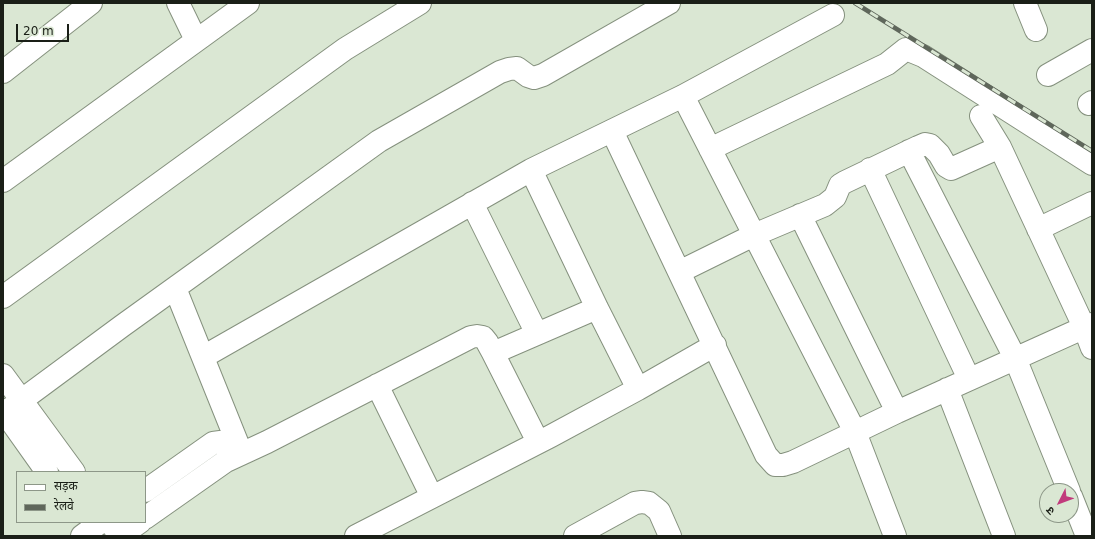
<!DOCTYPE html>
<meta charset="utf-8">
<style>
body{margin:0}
#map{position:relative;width:1095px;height:539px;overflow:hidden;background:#dae7d3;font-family:"DejaVu Sans","Noto Sans Devanagari",sans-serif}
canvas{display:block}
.frame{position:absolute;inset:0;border:4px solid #1a1f17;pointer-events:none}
.legend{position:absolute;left:16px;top:471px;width:130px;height:52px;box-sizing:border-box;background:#dae7d3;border:1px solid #8d9788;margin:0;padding:5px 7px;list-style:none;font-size:12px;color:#1a1f17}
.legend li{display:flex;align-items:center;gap:8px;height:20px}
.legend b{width:20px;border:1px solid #8d9788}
.north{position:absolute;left:1039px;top:483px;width:40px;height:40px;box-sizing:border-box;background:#dae7d3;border:1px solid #8d9788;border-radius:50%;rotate:228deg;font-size:11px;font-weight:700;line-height:16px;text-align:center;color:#1a1f17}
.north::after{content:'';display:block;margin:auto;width:14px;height:18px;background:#c13a7c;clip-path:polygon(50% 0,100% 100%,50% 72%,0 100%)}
.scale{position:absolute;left:16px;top:24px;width:53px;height:18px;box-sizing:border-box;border:2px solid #1a1f17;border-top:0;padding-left:5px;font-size:12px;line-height:14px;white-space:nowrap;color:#1a1f17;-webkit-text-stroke:3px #dae7d3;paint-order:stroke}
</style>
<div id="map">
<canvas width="1095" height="539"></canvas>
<div class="frame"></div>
<ul class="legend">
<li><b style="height:5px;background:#fff"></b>सड़क</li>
<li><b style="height:5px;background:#5f675b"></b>रेलवे</li>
</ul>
<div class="north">उ</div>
<div class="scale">20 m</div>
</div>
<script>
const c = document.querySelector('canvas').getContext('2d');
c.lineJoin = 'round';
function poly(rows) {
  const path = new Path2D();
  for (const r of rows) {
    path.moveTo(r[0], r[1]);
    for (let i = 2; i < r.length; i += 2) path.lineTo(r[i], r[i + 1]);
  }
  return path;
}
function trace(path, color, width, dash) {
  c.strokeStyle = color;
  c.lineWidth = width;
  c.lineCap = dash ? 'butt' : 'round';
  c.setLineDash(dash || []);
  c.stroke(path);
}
const minor = poly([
 [178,3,196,40],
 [1025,3,1036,30],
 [3,72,91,3],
 [1048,75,1092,50],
 [683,96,855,432,895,536],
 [1089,104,1092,102],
 [981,116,1000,147,1084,327,1092,348],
 [612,131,766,455,775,465,783,465,793,462,897,412,1092,324],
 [710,149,887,64,906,49,923,56,1092,164],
 [909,151,1015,358,1069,491],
 [870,169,969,379],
 [531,170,597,308,638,389],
 [3,181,248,3],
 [472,203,537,334],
 [800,215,897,412],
 [1038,229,1092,203],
 [679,272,754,235,825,205,835,197,840,185,845,182,918,147,925,144,930,145,939,154,946,166,951,169,1000,147],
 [175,288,239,447],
 [3,297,345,49,420,3],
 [493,353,538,442],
 [203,357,531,170,683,96,833,15],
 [3,375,74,472],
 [377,385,432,497],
 [947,389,1004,536],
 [3,410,47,472],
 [3,414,122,326,379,141,500,72,509,69,517,68,528,76,534,78,543,75,669,3],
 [145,491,213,443,228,441,247,451],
 [1071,496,1087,536],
 [145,518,226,461,267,442,471,337,477,336,483,337,487,342,493,353,597,308],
 [110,522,120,536,140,522],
 [82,536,101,522],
 [356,536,551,436,638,389,715,345],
 [575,536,635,503,642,502,649,503,659,511,670,536]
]);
trace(minor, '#85917e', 24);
trace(minor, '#fff', 22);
const rail = poly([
 [855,3,1092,151]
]);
trace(rail, '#5f675b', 4.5);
trace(rail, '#dae7d3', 3, [9]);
</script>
